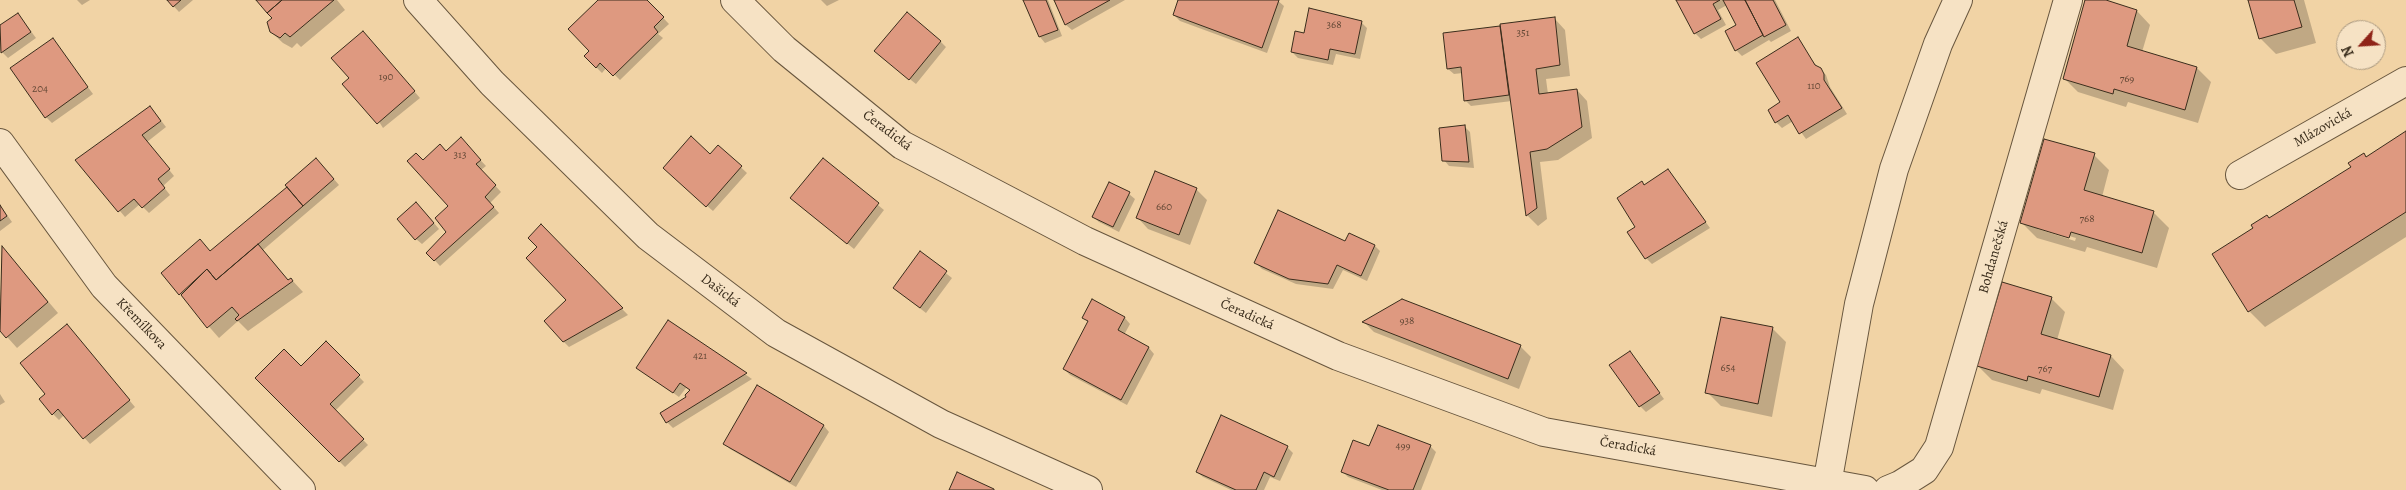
<!DOCTYPE html>
<meta charset="utf-8">
<style>
body{margin:0}
#map{position:relative;width:2406px;height:490px;overflow:hidden;background:#f1d3a5;font-family:Alegreya,serif}
canvas{display:block}
.north{position:absolute;left:2336px;top:20px;width:50px;height:50px;box-sizing:border-box;background:#f6e2c4;border:1px solid #ab9a81;border-radius:50%;rotate:244deg;font-size:14px;font-weight:700;line-height:20px;text-align:center;color:#3a2d1c}
.north::after{content:'';display:block;margin:auto;width:18px;height:22px;background:#8f2418;clip-path:polygon(50% 0,100% 100%,50% 72%,0 100%)}
</style>
<div id="map">
<canvas width="2406" height="490"></canvas>
<div class="north">N</div>
</div>
<script>
const c = document.querySelector('canvas').getContext('2d');
c.lineJoin = 'round';
function fill(path, color) {
  c.fillStyle = color;
  c.fill(path, 'evenodd');
}
function poly(rows) {
  const path = new Path2D();
  for (const r of rows) {
    path.moveTo(r[0], r[1]);
    for (let i = 2; i < r.length; i += 2) path.lineTo(r[i], r[i + 1]);
  }
  return path;
}
function trace(path, color, width, dash) {
  c.strokeStyle = color;
  c.lineWidth = width;
  c.lineCap = dash ? 'butt' : 'round';
  c.setLineDash(dash || []);
  c.stroke(path);
}
function write(font, color, halo, rows, align = 'center') {
  c.font = font + ' Alegreya,serif';
  c.lineWidth = 4;
  c.setLineDash([]);
  c.textBaseline = 'middle';
  c.strokeStyle = halo;
  c.fillStyle = color;
  for (const [text, x, y, turn = 0] of rows) {
    c.save();
    c.translate(x, y);
    c.rotate((+turn || 0) * Math.PI / 180);
    c.textAlign = isNaN(turn) ? turn : align;
    if (halo) c.strokeText(text, 0, 0);
    c.fillText(text, 0, 0);
    c.restore();
  }
}
fill(poly([
 [77,0,90,0,82,5],
 [168,0,193,0,179,12],
 [258,0,337,0,345,10,301,47,297,43,292,48,283,43,271,32,274,18],
 [600,0,646,0,669,24,658,34,663,38,620,80,607,67,602,73,596,67,591,51],
 [821,0,839,0,827,6],
 [1024,0,1048,0,1062,36,1045,43,1040,37],
 [1056,0,1125,0,1072,30,1066,25,1054,1],
 [1180,0,1277,0,1284,6,1267,53,1180,21,1174,15],
 [1678,0,1775,0,1791,31,1771,42,1769,40,1742,56,1736,50,1726,31,1737,25,1727,5,1718,10,1726,25,1701,39,1695,33],
 [2087,0,2101,0,2137,11,2150,25,2142,52,2197,68,2211,82,2198,123,2128,102,2126,107,2078,92,2064,78],
 [2249,0,2304,0,2316,43,2276,54,2260,38],
 [18,14,36,38,8,58,0,50,0,27],
 [1555,19,1565,30,1570,76,1546,79,1548,94,1577,90,1587,101,1592,138,1558,160,1540,162,1547,219,1538,226,1527,215,1512,101,1471,106,1465,100,1463,73,1454,74,1448,69,1500,27,1502,29],
 [1361,22,1367,28,1360,59,1336,54,1333,65,1298,58,1292,52,1305,35],
 [368,38,420,98,383,128,351,78],
 [1797,39,1818,68,1826,75,1830,87,1847,114,1806,139,1793,121,1782,128,1776,122],
 [53,40,93,94,52,123,46,117],
 [940,41,946,47,916,84,882,57],
 [156,114,166,127,147,142,174,176,163,186,170,195,149,213,140,204,125,217,77,160],
 [1464,126,1470,132,1474,168,1449,166,1444,160],
 [2406,133,2406,237,2265,327,2249,311,2214,255],
 [466,145,486,166,481,170,501,192,490,203,499,213,440,266,428,253,448,232,449,206,423,161],
 [718,146,747,173,713,211,670,174,710,155],
 [2094,155,2109,170,2102,197,2153,212,2169,228,2157,268,2087,247,2085,252,2037,238,2021,222],
 [2038,227,2076,238,2075,241,2038,229],
 [823,160,884,210,854,249,798,204],
 [322,165,339,185,263,250,289,281,291,279,303,292,248,331,238,321,219,338,162,273,210,252],
 [1668,170,1710,228,1652,264,1646,258,1637,227,1645,186],
 [1110,184,1129,194,1135,199,1119,232,1099,222,1093,217],
 [1196,189,1207,200,1190,245,1148,229,1138,218],
 [0,205,12,222,0,231],
 [422,209,439,229,422,244,416,239],
 [541,226,628,315,569,347,563,341,568,300,539,247],
 [1346,243,1375,246,1380,251,1367,281,1343,270,1333,289,1296,284,1262,269,1256,263],
 [2,247,58,313,17,348,0,329],
 [920,253,952,278,926,313,894,288],
 [2051,298,2065,312,2057,340,2111,356,2124,370,2113,410,2042,389,2040,394,1992,380,1978,366],
 [1093,301,1125,318,1130,324,1124,335,1149,348,1154,354,1127,405,1070,375,1064,369,1089,323,1084,318],
 [668,321,752,379,673,428,667,422,691,391,686,388,679,397,638,368],
 [1364,322,1520,346,1531,357,1519,389,1374,332],
 [67,326,135,407,90,444,64,415,59,420,53,414,47,394],
 [1772,328,1786,342,1772,417,1721,406,1707,392],
 [326,343,364,382,335,411,368,445,345,467,256,378,301,368],
 [1629,352,1664,399,1646,412,1640,406],
 [757,387,824,426,829,432,796,487,730,449,724,443],
 [0,394,5,402,0,405],
 [1430,446,1436,452,1421,490,1382,490,1348,477,1342,471],
 [1287,447,1293,453,1280,481,1270,477,1264,490,1231,490,1203,477,1197,472]
]), '#0003');
const building = poly([
 [167,0,181,0,173,7,167,0],
 [256,0,282,0,267,13,256,0],
 [282,0,334,0,290,37,285,33,280,38,270,32,267,22,272,18,267,13,282,0],
 [598,0,647,0,664,17,654,27,658,32,613,76,600,63,596,68,584,56,589,51,568,29,598,0],
 [1023,0,1046,0,1058,30,1039,37,1023,0],
 [1054,0,1110,0,1065,25,1054,0],
 [1178,0,1279,0,1262,48,1173,15,1178,0],
 [1676,0,1720,0,1713,4,1721,19,1694,34,1676,0],
 [1723,0,1745,0,1763,35,1735,51,1725,31,1736,25,1723,0],
 [1745,0,1773,0,1786,25,1764,37,1745,0],
 [2085,0,2106,0,2137,10,2127,46,2197,67,2185,110,2114,89,2113,94,2063,79,2085,0],
 [2248,0,2294,0,2302,27,2259,39,2248,0],
 [1309,8,1362,21,1355,54,1330,49,1328,60,1291,52,1295,31,1304,33,1309,8],
 [907,12,941,41,909,80,874,51,907,12],
 [18,13,31,32,1,53,0,25,18,13],
 [1555,17,1560,65,1536,69,1539,94,1577,89,1582,127,1547,149,1530,152,1537,208,1526,216,1500,24,1555,17],
 [1500,26,1509,95,1464,101,1461,67,1447,69,1443,33,1500,26],
 [363,31,415,91,377,124,342,84,349,78,331,58,363,31],
 [1798,37,1815,65,1821,68,1824,74,1824,80,1842,108,1799,134,1788,115,1775,123,1768,110,1780,102,1756,63,1798,37],
 [53,38,88,87,45,118,10,68,53,38],
 [150,106,161,121,142,135,170,169,158,179,165,188,142,208,134,199,118,212,75,160,150,106],
 [1465,125,1469,162,1442,161,1439,128,1465,125],
 [2406,131,2406,212,2248,312,2212,254,2253,228,2251,225,2267,215,2269,218,2351,167,2348,163,2364,153,2366,157,2406,131],
 [691,136,710,154,718,145,742,166,706,207,663,168,691,136],
 [461,137,481,160,476,164,496,185,485,197,494,207,434,261,426,253,446,232,435,218,448,206,407,161,416,153,423,160,440,144,446,151,461,137],
 [2044,139,2095,153,2084,190,2154,211,2142,253,2071,232,2069,238,2020,223,2044,139],
 [316,158,334,179,303,206,285,185,316,158],
 [823,158,879,203,847,244,790,198,823,158],
 [1668,169,1706,222,1645,259,1627,232,1635,227,1617,198,1642,181,1644,185,1668,169],
 [1155,171,1197,188,1179,235,1136,218,1155,171],
 [1109,182,1130,192,1113,227,1092,217,1109,182],
 [287,187,303,206,216,280,207,269,179,295,161,273,200,239,210,251,287,187],
 [416,202,434,223,415,240,397,219,416,202],
 [0,205,7,216,0,221,0,205],
 [1278,210,1345,241,1349,233,1375,245,1361,276,1337,265,1328,284,1289,279,1254,263,1278,210],
 [541,224,623,308,563,342,544,321,566,300,526,258,537,247,528,238,541,224],
 [258,244,288,280,291,278,293,281,237,321,235,319,239,315,232,307,207,328,181,295,207,269,216,280,258,244],
 [2,246,48,302,6,338,0,331,2,246],
 [920,251,947,271,920,308,893,288,920,251],
 [2002,282,2052,297,2041,334,2111,355,2099,397,2028,376,2027,381,1977,366,2002,282],
 [1092,299,1125,317,1118,330,1149,347,1121,400,1063,369,1088,321,1082,318,1092,299],
 [1402,299,1521,345,1508,379,1362,322,1402,299],
 [1721,317,1773,327,1758,404,1705,393,1721,317],
 [668,320,747,373,666,423,660,413,686,397,685,395,690,390,680,383,673,393,636,368,668,320],
 [67,324,130,400,83,439,58,409,52,415,39,399,45,394,20,363,67,324],
 [326,341,360,375,330,404,364,439,339,462,255,378,284,349,301,366,326,341],
 [1630,351,1660,393,1639,407,1609,365,1630,351],
 [757,385,824,425,790,482,723,444,757,385],
 [1221,415,1288,446,1274,477,1264,472,1256,490,1236,490,1196,472,1221,415],
 [1378,425,1431,445,1413,490,1389,490,1341,472,1353,440,1369,446,1378,425],
 [957,472,994,489,994,490,949,490,957,472]
]);
fill(building, '#de9980');
trace(building, '#3a2d1c', 1);
const minor = poly([
 [418,0,492,83,648,236,776,333,941,424,1088,490],
 [735,0,784,49,902,145,1085,241,1338,356,1544,432,1865,490],
 [0,143,104,286,301,490],
 [2240,175,2406,81],
 [1826,490,1859,304,1894,169,1938,44,1958,0],
 [1888,490,1900,485,1924,470,1939,447,2068,0]
]);
trace(minor, '#68563e', 30);
trace(minor, '#f6e2c4', 28);
write('11px', '#634835', null, [
 ["368",1334,25],
 ["351",1523,33],
 ["190",386,77],
 ["769",2127,79],
 ["110",1814,86],
 ["204",40,89],
 ["313",460,155],
 ["660",1164,207],
 ["768",2087,219],
 ["938",1407,321],
 ["421",700,356],
 ["654",1728,368],
 ["767",2045,369],
 ["499",1403,446]
]);
write('14px', '#3a2d1c', '#f6e2c4', [
 ["Mlázovická",2323,128,-30],
 ["Čeradická",887,131,37],
 ["Bohdanečská",1994,257,-74],
 ["Dašická",720,291,37],
 ["Čeradická",1247,315,24],
 ["Křemílkova",141,324,46],
 ["Čeradická",1628,447,10]
]);
</script>
